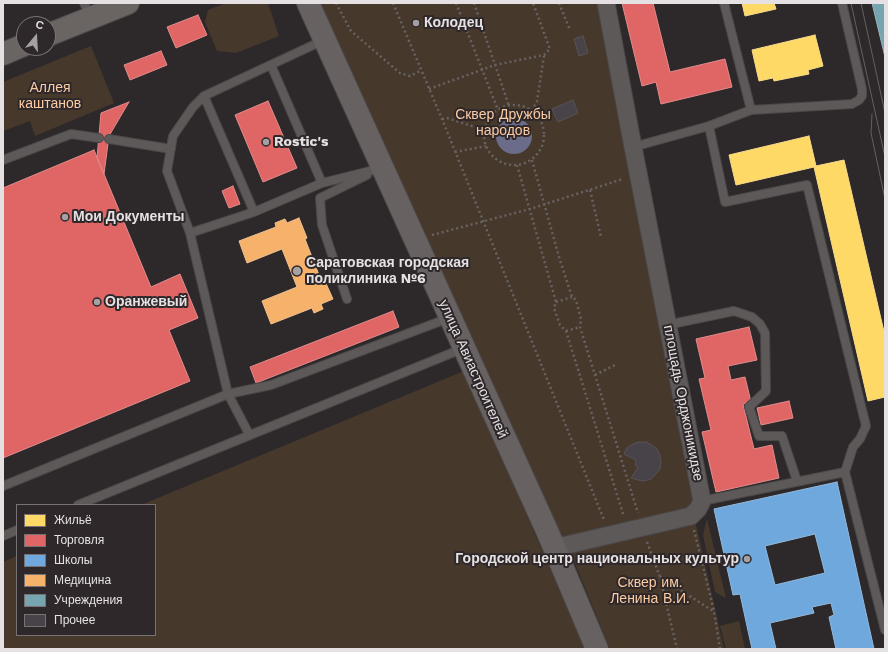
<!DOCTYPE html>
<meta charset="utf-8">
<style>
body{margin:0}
#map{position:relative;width:888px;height:652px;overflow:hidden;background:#2d292b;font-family:"Work Sans",sans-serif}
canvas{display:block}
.frame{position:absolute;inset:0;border:4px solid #e5e0e2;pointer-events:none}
.legend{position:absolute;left:16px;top:504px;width:140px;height:132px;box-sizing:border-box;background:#2e282a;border:1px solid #777274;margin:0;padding:5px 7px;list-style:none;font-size:12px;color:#e5e0e2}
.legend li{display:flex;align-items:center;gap:8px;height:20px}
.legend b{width:20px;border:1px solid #777274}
.north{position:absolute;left:16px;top:16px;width:40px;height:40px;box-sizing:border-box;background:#2e282a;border:1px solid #777274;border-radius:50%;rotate:18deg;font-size:11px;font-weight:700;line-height:16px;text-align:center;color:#e5e0e2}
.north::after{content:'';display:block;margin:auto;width:14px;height:18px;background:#a5a0a2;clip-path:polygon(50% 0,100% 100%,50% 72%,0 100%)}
</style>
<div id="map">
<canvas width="888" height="652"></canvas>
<div class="frame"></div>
<ul class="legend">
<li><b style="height:11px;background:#ffd966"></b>Жильё</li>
<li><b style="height:11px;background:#e06666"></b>Торговля</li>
<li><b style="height:11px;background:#6fa8dc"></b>Школы</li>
<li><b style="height:11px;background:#f6b26b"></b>Медицина</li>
<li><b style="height:11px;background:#76a5af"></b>Учреждения</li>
<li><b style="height:11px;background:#484348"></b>Прочее</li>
</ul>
<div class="north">С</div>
</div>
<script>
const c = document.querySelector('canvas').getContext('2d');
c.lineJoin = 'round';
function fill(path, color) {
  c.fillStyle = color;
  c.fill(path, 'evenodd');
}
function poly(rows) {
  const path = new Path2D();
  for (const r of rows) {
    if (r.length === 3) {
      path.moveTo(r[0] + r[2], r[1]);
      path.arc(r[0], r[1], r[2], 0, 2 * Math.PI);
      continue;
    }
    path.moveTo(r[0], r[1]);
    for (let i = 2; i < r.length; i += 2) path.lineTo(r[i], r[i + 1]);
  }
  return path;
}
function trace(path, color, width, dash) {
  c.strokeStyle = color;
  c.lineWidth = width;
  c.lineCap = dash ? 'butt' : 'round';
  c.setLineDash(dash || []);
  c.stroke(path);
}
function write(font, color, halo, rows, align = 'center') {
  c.font = font + ' "Work Sans",sans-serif';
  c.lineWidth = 4;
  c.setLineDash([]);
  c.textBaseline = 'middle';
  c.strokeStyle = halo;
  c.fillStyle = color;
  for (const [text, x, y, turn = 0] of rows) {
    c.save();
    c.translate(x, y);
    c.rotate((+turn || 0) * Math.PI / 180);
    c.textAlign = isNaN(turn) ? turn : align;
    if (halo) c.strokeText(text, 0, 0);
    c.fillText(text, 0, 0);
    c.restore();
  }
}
fill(poly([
 [226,3,268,3,279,36,236,53,217,51,205,22,208,10],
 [318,3,602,3,694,498,691,508,575,539,562,537,555,531],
 [91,46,114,103,35,136,30,121,3,131,3,82],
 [464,371,585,649,3,649,3,562,17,556,17,635,155,635,155,505,141,505],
 [707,519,726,598,715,592,703,535],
 [695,520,724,649,610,649,570,551],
 [739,621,745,649,726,649,720,626]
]), '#47382c');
fill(poly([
 [514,136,18]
]), '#6b6c89');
const homes = poly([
 [742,3,774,3,776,9,745,16,742,3],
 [815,35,823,66,808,70,809,74,774,81,773,78,759,81,752,50,815,35],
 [809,136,816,166,844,160,885,336,885,397,868,401,814,167,736,185,729,155,809,136]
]);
fill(homes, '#ffd966');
trace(homes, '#f7db8b', 1);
const shops = poly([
 [622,3,653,3,670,72,725,59,732,87,661,104,656,82,642,86,622,3],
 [198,15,207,35,176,48,167,27,198,15],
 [161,51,167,65,130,80,124,65,161,51],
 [268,101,297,168,263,182,235,115,268,101],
 [129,102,109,136,104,174,97,158,101,113,129,102],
 [94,150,151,287,180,274,198,318,169,330,190,381,3,458,3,188,94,150],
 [233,186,240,204,229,208,222,191,233,186],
 [393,311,399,327,256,383,250,367,393,311],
 [749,327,757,360,728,366,731,380,745,377,751,402,743,404,754,449,772,445,779,478,716,492,702,432,711,430,699,379,705,378,696,339,749,327],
 [789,401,793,418,761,425,757,408,789,401]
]);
fill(shops, '#e06666');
trace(shops, '#e28b8b', 1);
const schools = poly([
 [837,482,874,649,836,649,829,617,834,615,831,603,812,607,814,613,770,623,776,649,752,649,740,594,733,595,714,509,837,482],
 [815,534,825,573,775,585,765,546,815,534]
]);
fill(schools, '#6fa8dc');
trace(schools, '#92b9de', 1);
const health = poly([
 [299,218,307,238,305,239,321,280,324,279,333,299,321,304,323,309,314,313,312,308,271,324,262,301,297,287,282,249,247,263,239,241,276,227,275,223,285,219,287,223,299,218]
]);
fill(health, '#f6b26b');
trace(health, '#f1c08f', 1);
const public = poly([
 [872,3,885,3,885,57,872,3]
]);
fill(public, '#76a5af');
trace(public, '#97b7be', 1);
const building = poly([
 [583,36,588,53,579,56,574,39,583,36],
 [573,100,578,113,558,122,552,109,573,100],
 [639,442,646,442,652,445,657,449,660,455,661,462,660,469,656,474,651,479,644,481,638,480,631,478,638,467,635,465,636,460,624,454,627,448,633,444,639,442]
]);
fill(building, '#484348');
trace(building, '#565355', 1);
const service = poly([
 [84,3,90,17],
 [724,3,751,110],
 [271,65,322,183],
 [204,96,254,212],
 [709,126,751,110,852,104,859,100,862,96,862,89,842,3],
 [109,139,171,149],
 [633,147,709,126,725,202,807,185,866,426,860,439,853,447,845,472],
 [3,160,71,134,99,138],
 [190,233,254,212,322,183,382,168],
 [347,299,322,225,320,198,367,175],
 [667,325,734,311,752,317,760,324,765,333,766,391,749,407,759,436,782,436,797,481],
 [249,434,228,394,190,233,167,171,173,136,193,107,204,96,324,40],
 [3,486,228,394,271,385,449,318],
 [702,501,845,472,885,630],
 [78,505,464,348],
 [3,536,17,530]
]);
const minor = poly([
 [554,548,691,516,698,509,702,501,633,147,606,3]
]);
const secondary = poly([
 [48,35,128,3],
 [3,54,24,45]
]);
const primary = poly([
 [308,3,548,533,597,649]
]);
trace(service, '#4a4748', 10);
trace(minor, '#4a4748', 19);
trace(secondary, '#4a4748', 24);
trace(primary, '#4a4748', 24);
trace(poly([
 [336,3,351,31,400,73,410,76,420,71],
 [393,3,442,119,604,520],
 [456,3,498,110],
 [474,3,509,106],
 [559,3,570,30],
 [429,89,495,65,544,55,550,49,533,3],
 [514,135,30],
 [532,111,537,101,544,56],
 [442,119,447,118,484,130],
 [455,152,486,146],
 [532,160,559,257,572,297,576,300,581,319,580,327,638,513],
 [517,165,556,302,554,308,560,325,566,331,624,517],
 [590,190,601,237],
 [432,235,530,209,623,179],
 [556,302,572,297],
 [566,331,580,327],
 [595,375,615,365],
 [694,530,714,611,720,649],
 [647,542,660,577,677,649],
 [660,577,713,611]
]), '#676362', 2.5, [2, 3]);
trace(service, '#5e5959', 8);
trace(minor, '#5e5959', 17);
trace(secondary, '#6a6463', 22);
trace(primary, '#686161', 22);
trace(poly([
 [851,3,885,157],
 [861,3,885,113],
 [872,114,871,133,885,199]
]), '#646061', 1);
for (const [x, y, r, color] of [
 [416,23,4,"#a5a0a2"],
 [266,142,4,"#a5a0a2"],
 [65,217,4,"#a5a0a2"],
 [297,271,5,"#a5a0a2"],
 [97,302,4,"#a5a0a2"],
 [747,559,4,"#a5a0a2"]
]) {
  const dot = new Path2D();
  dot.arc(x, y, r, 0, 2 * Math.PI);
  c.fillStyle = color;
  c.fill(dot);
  trace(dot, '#2e282a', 1.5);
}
write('bold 14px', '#e5e0e2', '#2e282a', [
 ["Колодец",424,23],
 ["Rostic's",274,142],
 ["Мои Документы",73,217],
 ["Саратовская городская",306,263],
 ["поликлиника №6",306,279],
 ["Оранжевый",105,302],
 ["Городской центр национальных культур",739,559,"right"]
], 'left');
write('14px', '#fccba2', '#2e282a', [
 ["Аллея",50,88],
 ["каштанов",50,104],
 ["Сквер Дружбы",503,115],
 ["народов",503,131],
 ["Сквер им.",650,583],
 ["Ленина В.И.",650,599]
]);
write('14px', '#e5e0e2', '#2e282a', [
 ["улица Авиастроителей",473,369,66],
 ["площадь Орджоникидзе",683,403,79]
]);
</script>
